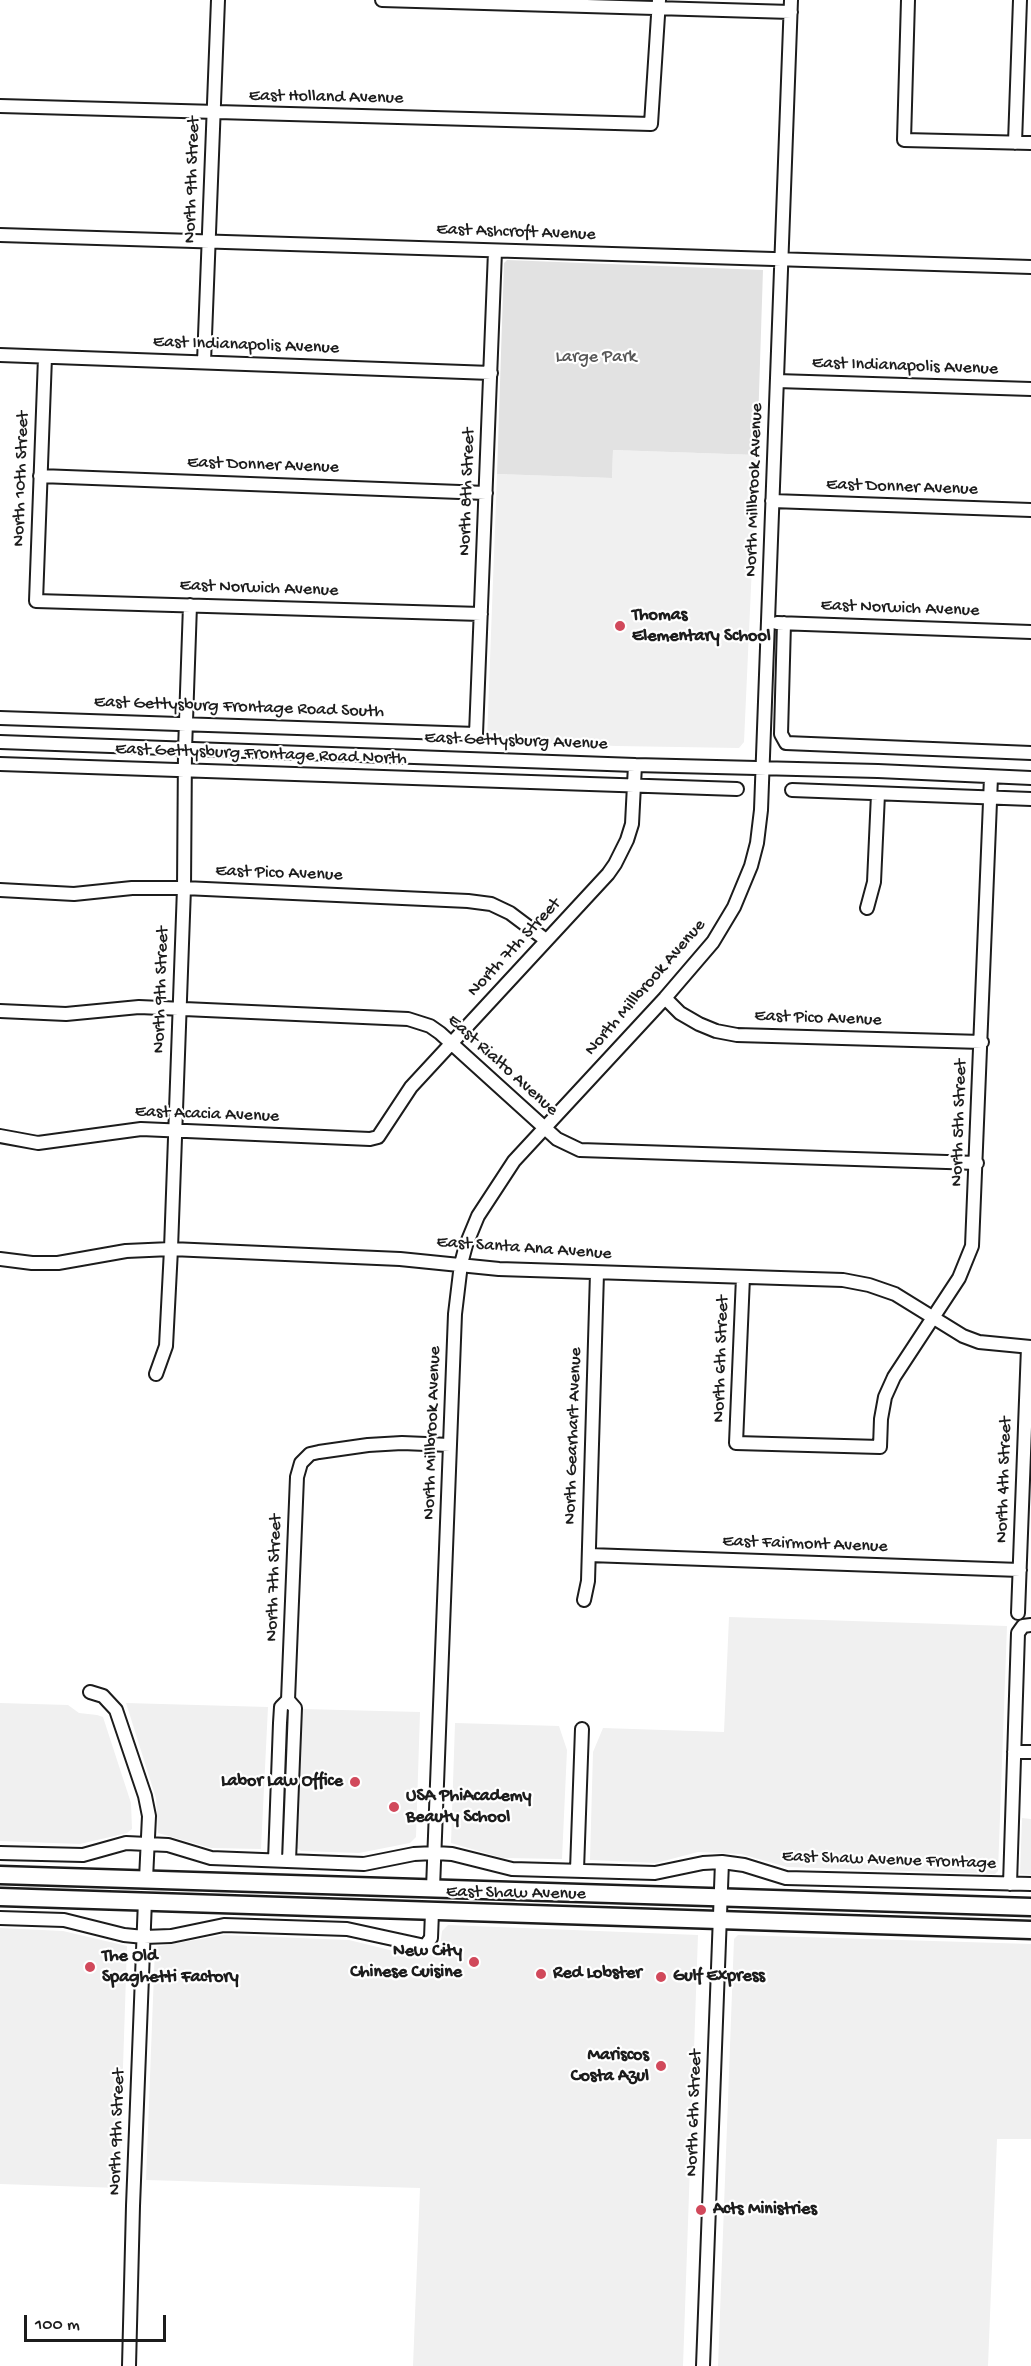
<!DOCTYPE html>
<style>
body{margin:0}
#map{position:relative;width:1031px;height:2366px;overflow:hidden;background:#fff;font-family:"Gochi Hand",sans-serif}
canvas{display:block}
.scale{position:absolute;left:24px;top:2315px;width:142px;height:27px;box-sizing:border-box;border:3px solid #1c1c1c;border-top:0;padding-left:8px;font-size:18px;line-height:21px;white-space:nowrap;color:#1c1c1c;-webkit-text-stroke:4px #fff;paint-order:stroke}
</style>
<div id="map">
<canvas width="1031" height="2366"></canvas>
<div class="scale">100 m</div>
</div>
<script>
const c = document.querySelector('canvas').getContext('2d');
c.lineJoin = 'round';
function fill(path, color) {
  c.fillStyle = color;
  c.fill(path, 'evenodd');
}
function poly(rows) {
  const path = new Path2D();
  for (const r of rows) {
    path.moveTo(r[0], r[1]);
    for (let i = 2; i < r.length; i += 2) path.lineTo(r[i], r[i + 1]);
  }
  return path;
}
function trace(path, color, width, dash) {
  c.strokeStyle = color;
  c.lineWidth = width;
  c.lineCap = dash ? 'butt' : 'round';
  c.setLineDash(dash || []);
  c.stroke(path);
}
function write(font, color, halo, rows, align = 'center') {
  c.font = font + ' "Gochi Hand",sans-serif';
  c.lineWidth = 4.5;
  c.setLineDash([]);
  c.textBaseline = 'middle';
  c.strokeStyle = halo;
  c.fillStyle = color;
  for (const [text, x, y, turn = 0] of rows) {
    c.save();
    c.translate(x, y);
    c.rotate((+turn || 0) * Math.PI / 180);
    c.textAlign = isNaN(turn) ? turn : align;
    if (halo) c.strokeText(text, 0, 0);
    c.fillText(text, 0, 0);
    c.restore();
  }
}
fill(poly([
 [613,450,757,455,744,742,739,748,616,746,487,740,497,474,612,478],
 [729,1617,1007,1626,998,1871,995,1874,787,1867,741,1854,720,1853,698,1852,656,1863,590,1860,593,1752,603,1728,724,1732],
 [0,1703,68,1705,79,1713,97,1715,103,1717,131,1803,132,1829,127,1833,80,1844,0,1841],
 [126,1703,268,1707,261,1849,211,1848,158,1833,156,1798],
 [302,1709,420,1712,416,1837,410,1843,359,1853,301,1851,296,1847],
 [455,1723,559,1726,567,1750,562,1859,503,1858,451,1843],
 [1022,1818,1031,1819,1031,1875,1020,1874],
 [448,1925,698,1935,683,2366,413,2366,420,2188,146,2180,155,1947,224,1935,349,1940,406,1954,429,1955,435,1953,440,1948,442,1931],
 [0,1928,63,1931,127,1946,119,2188,0,2184],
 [738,1935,1031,1944,1031,2139,997,2139,988,2366,718,2366,734,1939]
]), '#f0f0f0');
fill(poly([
 [507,260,763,270,757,455,613,450,612,478,497,474,504,263]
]), '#e2e2e2');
const minor = poly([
 [382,0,791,12],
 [908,0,904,140,1031,143],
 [0,106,651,124,659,0],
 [1015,143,1020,0],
 [0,235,1031,267],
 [0,355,491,373],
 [45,357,36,601,481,614],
 [204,362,218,0],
 [777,381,1031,389],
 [40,476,486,493],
 [772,501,1031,510],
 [777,623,1031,632],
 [784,623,781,734,786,743,1031,753],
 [0,718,476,734,495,251],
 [0,742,635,765,878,771,1031,778],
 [0,764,737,789],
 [792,790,1031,799],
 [0,890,74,894,132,888,184,888,468,901,491,904,510,913,546,940],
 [867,908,874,882,878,794],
 [665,998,680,1013,699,1024,716,1031,737,1035,982,1042],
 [0,1011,66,1014,139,1007,408,1019,430,1026,440,1033,557,1139,580,1150,977,1163],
 [0,1136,38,1143,141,1129,370,1139,378,1137,411,1087,608,874,615,864,627,840,632,824,635,765],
 [0,1259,32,1263,58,1263,126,1251,171,1249,400,1259,499,1269,843,1280,869,1285,895,1294,963,1336,979,1342,1031,1347],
 [743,1277,736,1443,880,1447,881,1419,885,1397,894,1377,959,1278,972,1246,991,777],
 [156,1374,166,1346,171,1249,184,888,185,750,190,605],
 [589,1555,1020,1570],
 [584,1600,588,1581,597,1273],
 [1018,1613,1028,1347],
 [90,1692,103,1696,116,1710,145,1796,149,1816,146,1879],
 [288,1700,295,1708,289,1861],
 [1014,1752,1031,1752],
 [0,1853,83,1855,126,1843,168,1845,211,1858,364,1864,414,1854,435,1853,452,1854,512,1869,655,1873,703,1863,722,1862,744,1865,786,1878,1031,1884],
 [275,1860,280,1723,281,1707,288,1700,297,1477,301,1463,310,1454,319,1452,368,1445,402,1443,450,1445],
 [577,1870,582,1729],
 [1010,1884,1018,1633,1023,1626,1031,1625],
 [433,1888,455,1314,461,1264,466,1245,478,1216,514,1161,665,998,713,942,734,907,751,866,757,843,761,810,791,0],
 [0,1918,64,1920,124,1935,144,1937,171,1936,224,1925,347,1929,425,1946,431,1938,432,1912],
 [129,2366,133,2206,145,1900],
 [703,2366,722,1862]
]);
const major = poly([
 [0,1875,1031,1907],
 [0,1897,1031,1930]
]);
trace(minor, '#1c1c1c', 16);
trace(major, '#1c1c1c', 21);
trace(minor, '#fff', 12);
trace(major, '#fff', 16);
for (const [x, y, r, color] of [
 [620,626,6,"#d1495b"],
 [355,1782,6,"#d1495b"],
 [394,1807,6,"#d1495b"],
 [474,1962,6,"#d1495b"],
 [90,1967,6,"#d1495b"],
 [541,1974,6,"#d1495b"],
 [661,1977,6,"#d1495b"],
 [661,2066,6,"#d1495b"],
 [701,2210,6,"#d1495b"]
]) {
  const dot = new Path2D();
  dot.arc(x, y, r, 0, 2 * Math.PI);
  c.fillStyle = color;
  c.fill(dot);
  trace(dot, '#fff', 2);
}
write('18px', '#1c1c1c', '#fff', [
 ["East Holland Avenue",326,98,1],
 ["North 9th Street",193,180,-88],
 ["East Ashcroft Avenue",516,233,2],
 ["East Indianapolis Avenue",246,346,2],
 ["East Indianapolis Avenue",905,367,2],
 ["East Donner Avenue",263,466,2],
 ["North 10th Street",22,479,-88],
 ["East Donner Avenue",902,488,2],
 ["North Millbrook Avenue",755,490,-88],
 ["North 8th Street",468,492,-88],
 ["East Norwich Avenue",259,589,2],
 ["East Norwich Avenue",900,609,2],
 ["East Gettysburg Frontage Road South",239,708,2],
 ["East Gettysburg Avenue",516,742,2],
 ["East Gettysburg Frontage Road North",261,755,2],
 ["East Pico Avenue",279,874,2],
 ["North 7th Street",515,948,-47],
 ["North Millbrook Avenue",646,988,-49],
 ["North 9th Street",162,990,-88],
 ["East Pico Avenue",818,1019,2],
 ["East Rialto Avenue",502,1066,42],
 ["East Acacia Avenue",207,1115,2],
 ["North 5th Street",960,1123,-88],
 ["East Santa Ana Avenue",524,1249,4],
 ["North 6th Street",722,1359,-88],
 ["North Millbrook Avenue",433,1433,-88],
 ["North Gearhart Avenue",574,1436,-88],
 ["North 4th Street",1005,1480,-88],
 ["East Fairmont Avenue",805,1545,2],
 ["North 7th Street",275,1578,-88],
 ["East Shaw Avenue Frontage",889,1861,2],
 ["East Shaw Avenue",516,1894,1],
 ["North 6th Street",695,2113,-88],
 ["North 9th Street",118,2132,-88]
]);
write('18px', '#575757', '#fff', [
 ["Large Park",596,358]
]);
write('bold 18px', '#1c1c1c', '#fff', [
 ["Thomas",632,616],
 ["Elementary School",632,637],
 ["Labor Law Office",343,1782,"right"],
 ["USA PhiAcademy",406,1797],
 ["Beauty School",406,1818],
 ["New City",462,1952,"right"],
 ["Chinese Cuisine",462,1973,"right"],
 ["The Old",102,1957],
 ["Spaghetti Factory",102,1978],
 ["Red Lobster",553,1974],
 ["Gulf Express",673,1977],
 ["Mariscos",649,2056,"right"],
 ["Costa Azul",649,2077,"right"],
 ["Acts Ministries",713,2210]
], 'left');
</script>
